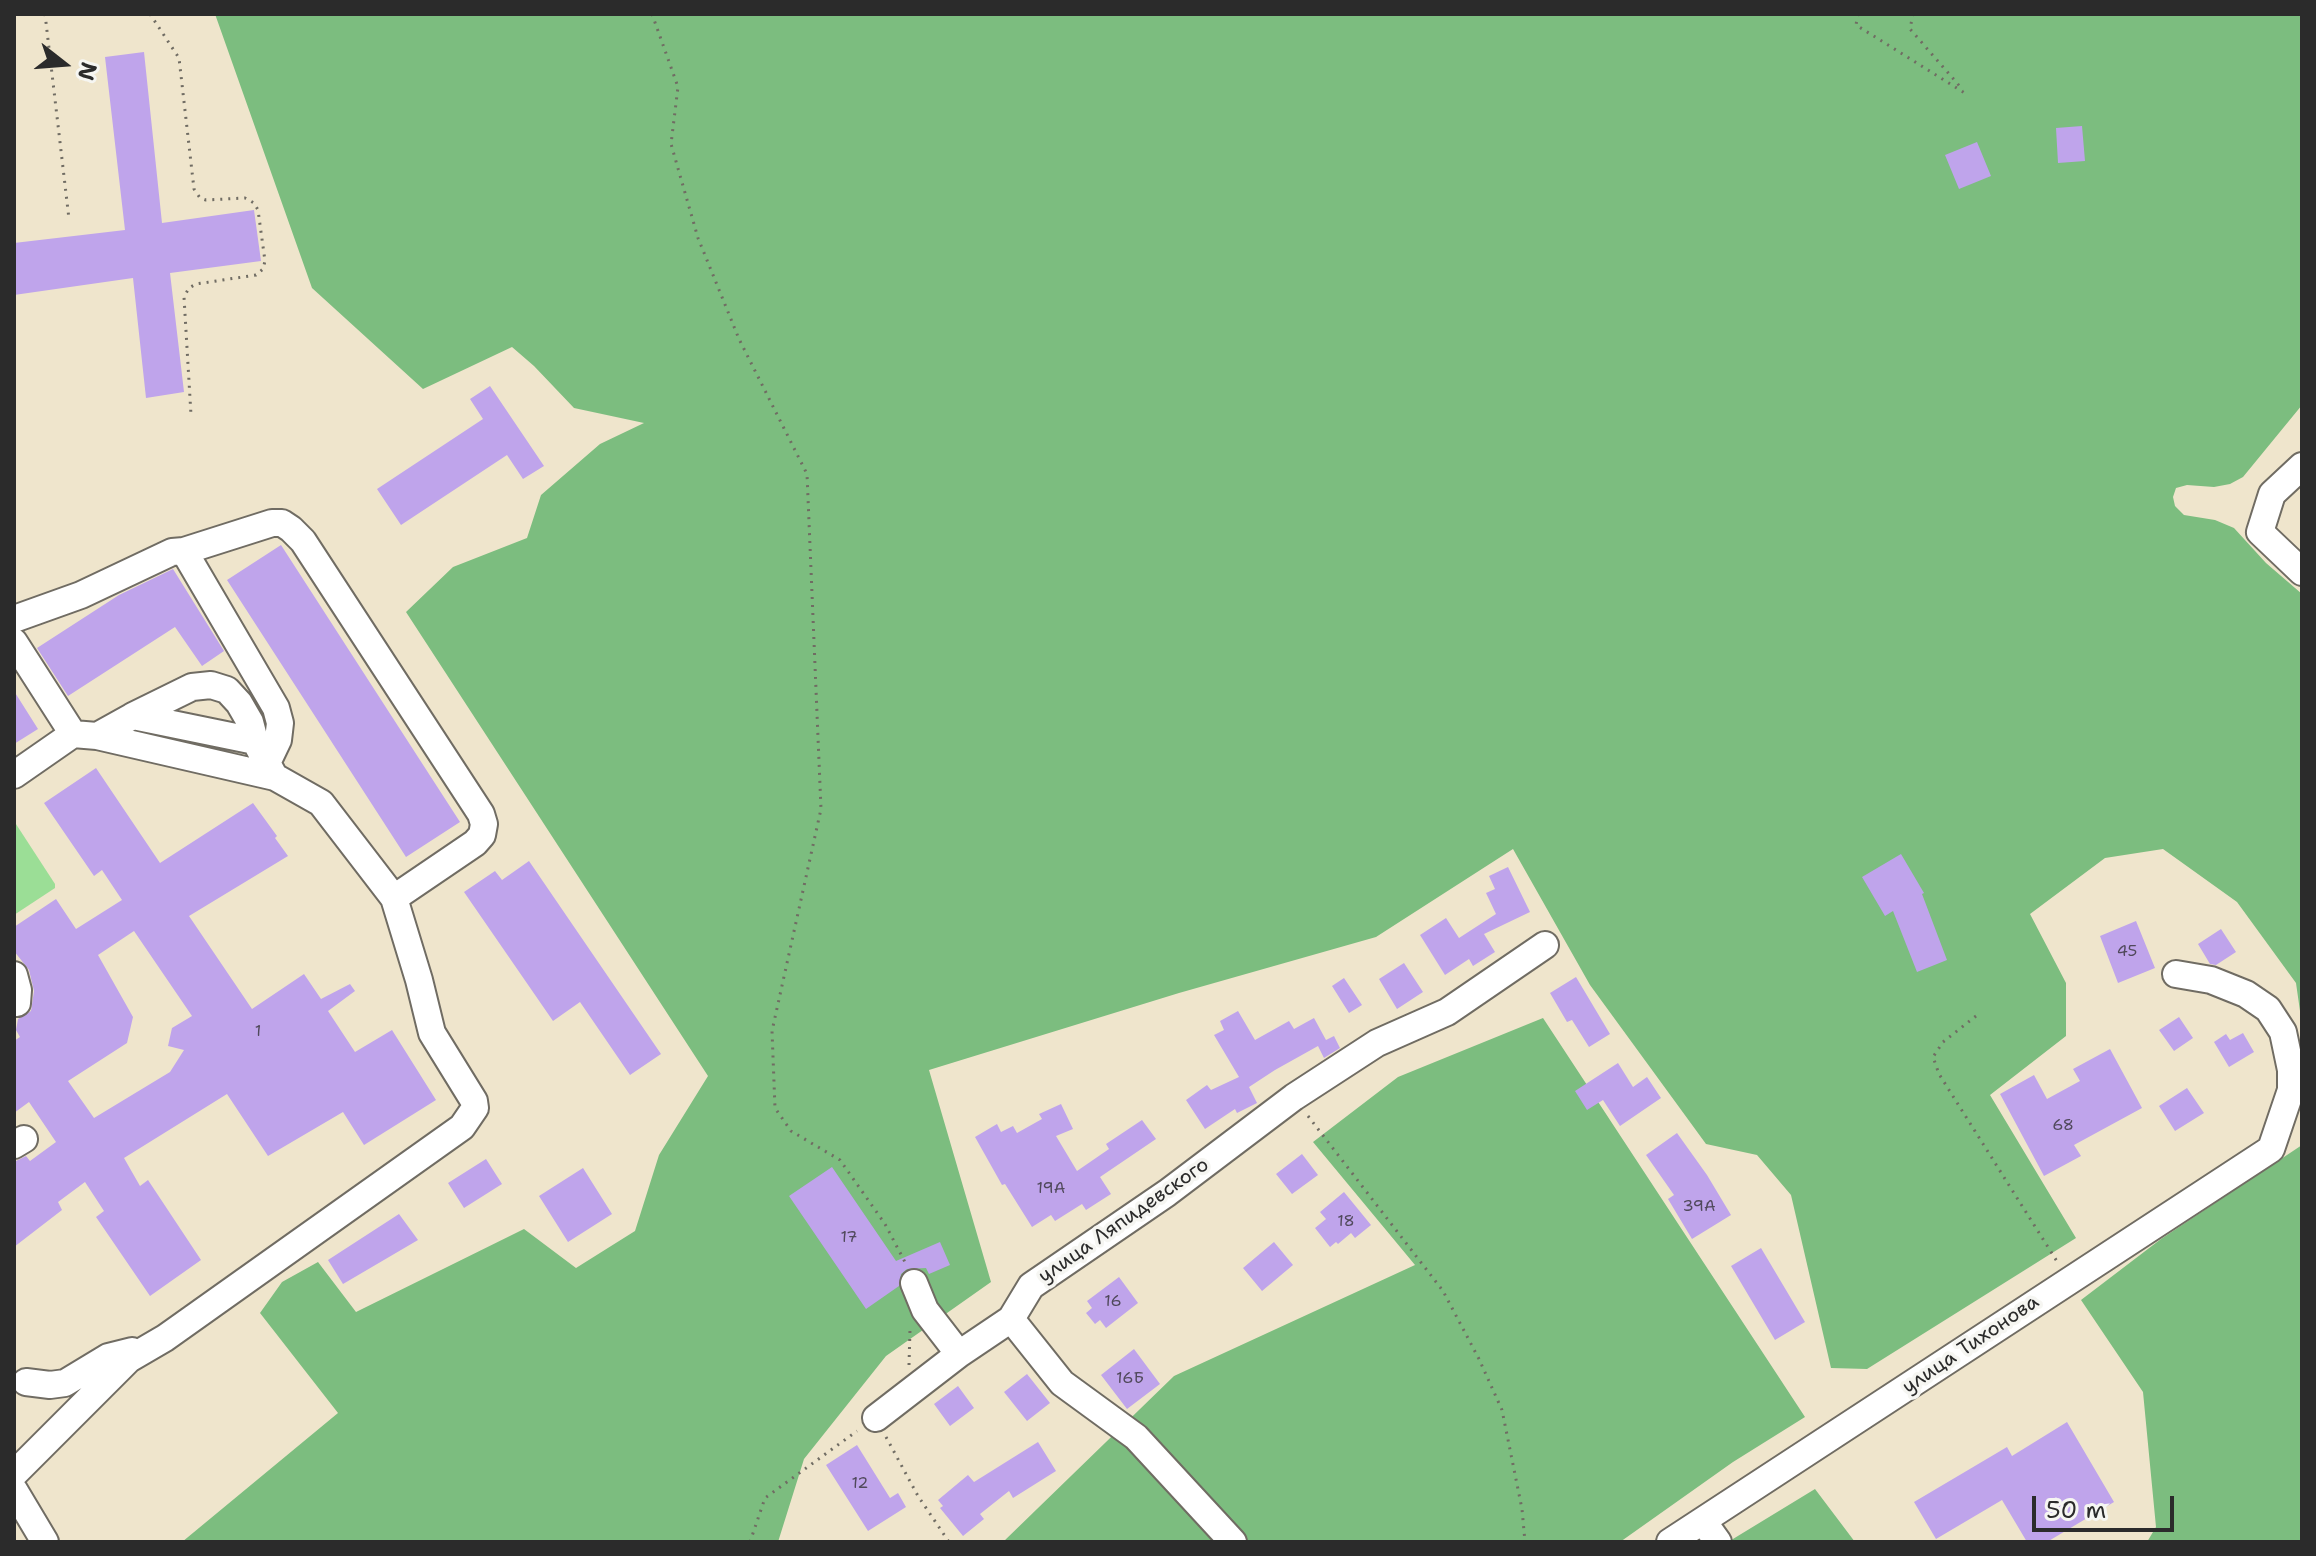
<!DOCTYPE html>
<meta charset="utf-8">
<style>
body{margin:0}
#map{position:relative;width:2316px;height:1556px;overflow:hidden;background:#efe5cc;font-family:"Shantell Sans",sans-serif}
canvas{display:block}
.frame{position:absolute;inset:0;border:16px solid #2b2b2b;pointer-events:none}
.north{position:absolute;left:24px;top:24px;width:80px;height:80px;-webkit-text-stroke:6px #f6f6f2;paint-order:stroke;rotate:107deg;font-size:22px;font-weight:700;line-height:32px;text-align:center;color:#2b2b2b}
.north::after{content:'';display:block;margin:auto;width:28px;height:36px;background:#2b2b2b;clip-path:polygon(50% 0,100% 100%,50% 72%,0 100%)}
.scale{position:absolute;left:2032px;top:1496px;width:142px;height:36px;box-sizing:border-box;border:4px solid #2b2b2b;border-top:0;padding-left:10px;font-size:24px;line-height:28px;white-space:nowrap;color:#2b2b2b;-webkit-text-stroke:6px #f6f6f2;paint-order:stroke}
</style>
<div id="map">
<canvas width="2316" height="1556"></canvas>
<div class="frame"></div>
<div class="north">N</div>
<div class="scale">50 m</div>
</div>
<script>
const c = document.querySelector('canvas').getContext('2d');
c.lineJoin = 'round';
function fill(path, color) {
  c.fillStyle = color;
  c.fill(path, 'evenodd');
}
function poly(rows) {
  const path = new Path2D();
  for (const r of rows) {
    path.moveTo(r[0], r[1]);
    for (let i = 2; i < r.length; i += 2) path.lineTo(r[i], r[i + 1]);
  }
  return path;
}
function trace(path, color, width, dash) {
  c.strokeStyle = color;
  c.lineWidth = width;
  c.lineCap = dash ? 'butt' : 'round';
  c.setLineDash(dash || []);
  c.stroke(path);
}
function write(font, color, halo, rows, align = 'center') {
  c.font = font + ' "Shantell Sans",sans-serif';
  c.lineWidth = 7;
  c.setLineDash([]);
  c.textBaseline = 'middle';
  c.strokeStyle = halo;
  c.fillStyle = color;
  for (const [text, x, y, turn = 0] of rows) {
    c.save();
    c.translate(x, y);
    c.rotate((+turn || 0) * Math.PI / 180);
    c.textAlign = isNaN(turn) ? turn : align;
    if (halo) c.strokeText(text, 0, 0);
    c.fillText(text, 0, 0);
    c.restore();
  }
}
fill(poly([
 [14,821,55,884,55,888,14,915]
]), '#9bde96');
fill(poly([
 [215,14,2302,14,2302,405,2243,477,2230,484,2214,487,2187,485,2176,488,2173,497,2175,506,2184,515,2215,520,2234,528,2266,563,2302,594,2302,1025,2296,983,2237,902,2163,849,2105,858,2030,914,2066,983,2066,1036,1990,1095,2076,1238,1867,1369,1831,1368,1791,1195,1757,1155,1706,1144,1590,985,1513,849,1376,937,1179,993,929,1070,991,1282,886,1356,804,1459,778,1542,182,1542,338,1413,260,1313,282,1282,318,1262,356,1312,524,1229,576,1268,635,1231,659,1155,708,1076,406,612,453,567,527,538,541,495,600,444,644,423,574,408,534,366,512,347,423,389,312,288],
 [1543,1018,1805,1417,1733,1462,1620,1542,1003,1542,1174,1376,1415,1265,1313,1142,1398,1077],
 [2302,1145,2302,1542,2147,1542,2156,1527,2143,1392,2081,1300,2161,1239],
 [1815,1489,1855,1542,1728,1542]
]), '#7cbd7f');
fill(poly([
 [144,52,162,223,254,210,261,261,170,273,184,392,146,398,133,278,14,295,14,243,125,230,105,57],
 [2082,126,2085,161,2058,163,2056,128],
 [1977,142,1991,176,1959,189,1945,155],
 [490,386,544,466,523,479,507,455,401,525,377,489,483,419,470,399],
 [281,545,460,822,406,857,227,580],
 [173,569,224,651,202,666,175,627,68,696,37,648,119,595],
 [14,691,38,729,14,744],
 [96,768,160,863,253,803,277,836,275,838,288,856,189,916,252,1009,304,974,321,999,350,984,355,991,328,1011,355,1052,392,1030,436,1100,364,1145,343,1112,268,1156,227,1094,124,1158,140,1186,148,1180,201,1260,150,1296,96,1217,104,1211,85,1182,58,1202,62,1210,14,1247,14,1162,26,1156,30,1161,56,1142,29,1102,14,1113,14,1041,20,1037,16,1030,18,1019,31,1011,34,991,29,970,14,951,14,927,56,899,76,929,122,900,102,870,94,876,44,803],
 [134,931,192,1016,172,1028,168,1046,184,1050,170,1072,94,1118,68,1081,127,1043,133,1017,98,955],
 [1901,854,1924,893,1922,894,1947,960,1917,972,1893,911,1885,916,1862,877],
 [529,861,661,1054,630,1075,580,1002,553,1021,464,892,495,871,502,880],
 [1508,867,1530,912,1484,934,1495,952,1473,966,1469,959,1445,975,1420,935,1446,918,1459,938,1496,914,1486,893,1495,889,1489,876],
 [2136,921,2155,968,2118,983,2100,936],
 [2221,929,2236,952,2216,965,2210,964,2198,944],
 [1404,963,1423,992,1397,1009,1379,979],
 [1576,977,1610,1034,1589,1047,1572,1020,1567,1022,1550,993],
 [1344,978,1362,1005,1349,1013,1332,986],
 [1238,1011,1255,1040,1289,1021,1294,1029,1314,1018,1326,1040,1334,1036,1340,1048,1324,1058,1318,1046,1275,1070,1249,1087,1257,1103,1237,1113,1235,1109,1205,1129,1186,1100,1207,1085,1211,1090,1239,1077,1214,1035,1224,1030,1220,1021],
 [2179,1017,2193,1038,2174,1051,2159,1030],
 [2243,1033,2254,1052,2229,1067,2214,1042,2226,1034,2230,1040],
 [2110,1049,2142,1108,2074,1145,2081,1156,2044,1176,2000,1094,2034,1075,2047,1099,2080,1081,2073,1069],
 [1618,1063,1633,1087,1647,1077,1661,1098,1620,1126,1603,1100,1587,1110,1575,1091],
 [2187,1088,2204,1113,2175,1131,2159,1106],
 [1061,1104,1073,1129,1056,1136,1077,1171,1109,1149,1106,1144,1142,1120,1156,1139,1100,1177,1111,1194,1086,1210,1082,1204,1055,1221,1051,1215,1032,1227,1005,1184,1002,1185,975,1137,997,1124,1001,1132,1013,1126,1017,1133,1042,1119,1039,1114],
 [1677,1133,1707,1175,1731,1215,1692,1239,1668,1199,1674,1195,1646,1155],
 [1302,1154,1318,1175,1292,1194,1276,1174],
 [486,1159,502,1184,464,1208,448,1183],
 [832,1167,896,1261,940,1242,950,1265,929,1274,926,1268,907,1269,901,1274,899,1286,866,1309,789,1196],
 [583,1168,612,1214,568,1242,539,1196],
 [1344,1192,1371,1225,1355,1238,1351,1233,1338,1244,1336,1242,1330,1247,1315,1228,1326,1219,1320,1212],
 [399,1214,418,1240,343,1284,328,1260],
 [1274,1242,1293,1265,1262,1291,1243,1268],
 [1761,1248,1805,1322,1775,1340,1731,1266],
 [1119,1277,1138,1303,1106,1328,1100,1320,1095,1324,1086,1313,1092,1308,1087,1301],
 [1134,1349,1160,1384,1127,1409,1101,1375],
 [1027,1374,1050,1403,1027,1421,1004,1392],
 [958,1386,974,1408,950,1426,934,1404],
 [2067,1422,2114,1502,2047,1542,2027,1542,2002,1500,1936,1539,1914,1502,2007,1447,2012,1456],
 [1038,1442,1056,1471,1013,1498,1009,1491,980,1514,984,1519,963,1536,940,1508,943,1506,938,1500,968,1475,974,1482],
 [857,1445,890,1498,898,1493,906,1507,868,1531,826,1465]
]), '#bfa4eb');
const minor = poly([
 [2302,466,2272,494,2260,532,2302,572],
 [184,551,276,708,280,723,278,740,267,763],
 [14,619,81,595,172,552,184,551,272,523,282,523,291,529,303,541,481,814,484,824,482,835,475,843,394,898],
 [14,642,73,734,97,736,275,777,321,803,394,898,419,980,432,1033,474,1101,475,1108,462,1127,165,1338,129,1359,14,1474],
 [133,716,192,687,211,685,227,690,239,703,250,722,255,741],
 [97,736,133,716,255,741,274,776],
 [14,775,73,734],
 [14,975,18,990,17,1003],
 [14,1145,24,1139],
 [914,1283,925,1310,959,1354],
 [1011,1319,1062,1383,1136,1437,1233,1542],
 [26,1382,50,1385,65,1383,108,1357,132,1351],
 [876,1418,959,1354,1011,1319,1031,1286,1167,1193,1294,1097,1377,1043,1447,1012,1545,945],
 [14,1490,45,1542],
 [1703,1521,1718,1542],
 [1670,1542,2271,1149,2291,1090,2291,1070,2283,1032,2268,1009,2246,994,2211,980,2176,974]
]);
trace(minor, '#706c63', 30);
trace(poly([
 [45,14,69,219],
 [150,14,179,58,194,189,200,198,206,200,245,198,254,203,258,210,265,261,263,269,256,275,196,284,189,288,184,297,191,415],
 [652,14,678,87,671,144,698,238,739,339,807,474,821,809,772,1031,775,1108,791,1131,840,1160,885,1224,906,1264],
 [1858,14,1856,25,1968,95],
 [1913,14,1910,29,1963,90],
 [1976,1016,1943,1042,1933,1057,1939,1074,2058,1263],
 [1308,1116,1443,1291,1479,1359,1502,1410,1522,1509,1525,1542],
 [909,1365,910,1329],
 [886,1437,918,1496,949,1542],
 [750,1542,765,1498,857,1431]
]), '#706c63', 3, [2, 6]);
trace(minor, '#fff', 26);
write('16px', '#50495b', null, [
 ["45",2127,952],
 ["1",258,1032],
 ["68",2063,1126],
 ["19А",1051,1189],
 ["39А",1699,1207],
 ["18",1346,1222],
 ["17",849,1238],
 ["16",1113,1302],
 ["16Б",1130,1379],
 ["12",860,1484]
]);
write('20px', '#2b2b2b', '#f6f6f2', [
 ["улица Ляпидевского",1124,1221,-35],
 ["улица Тихонова",1971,1345,-34]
]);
</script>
